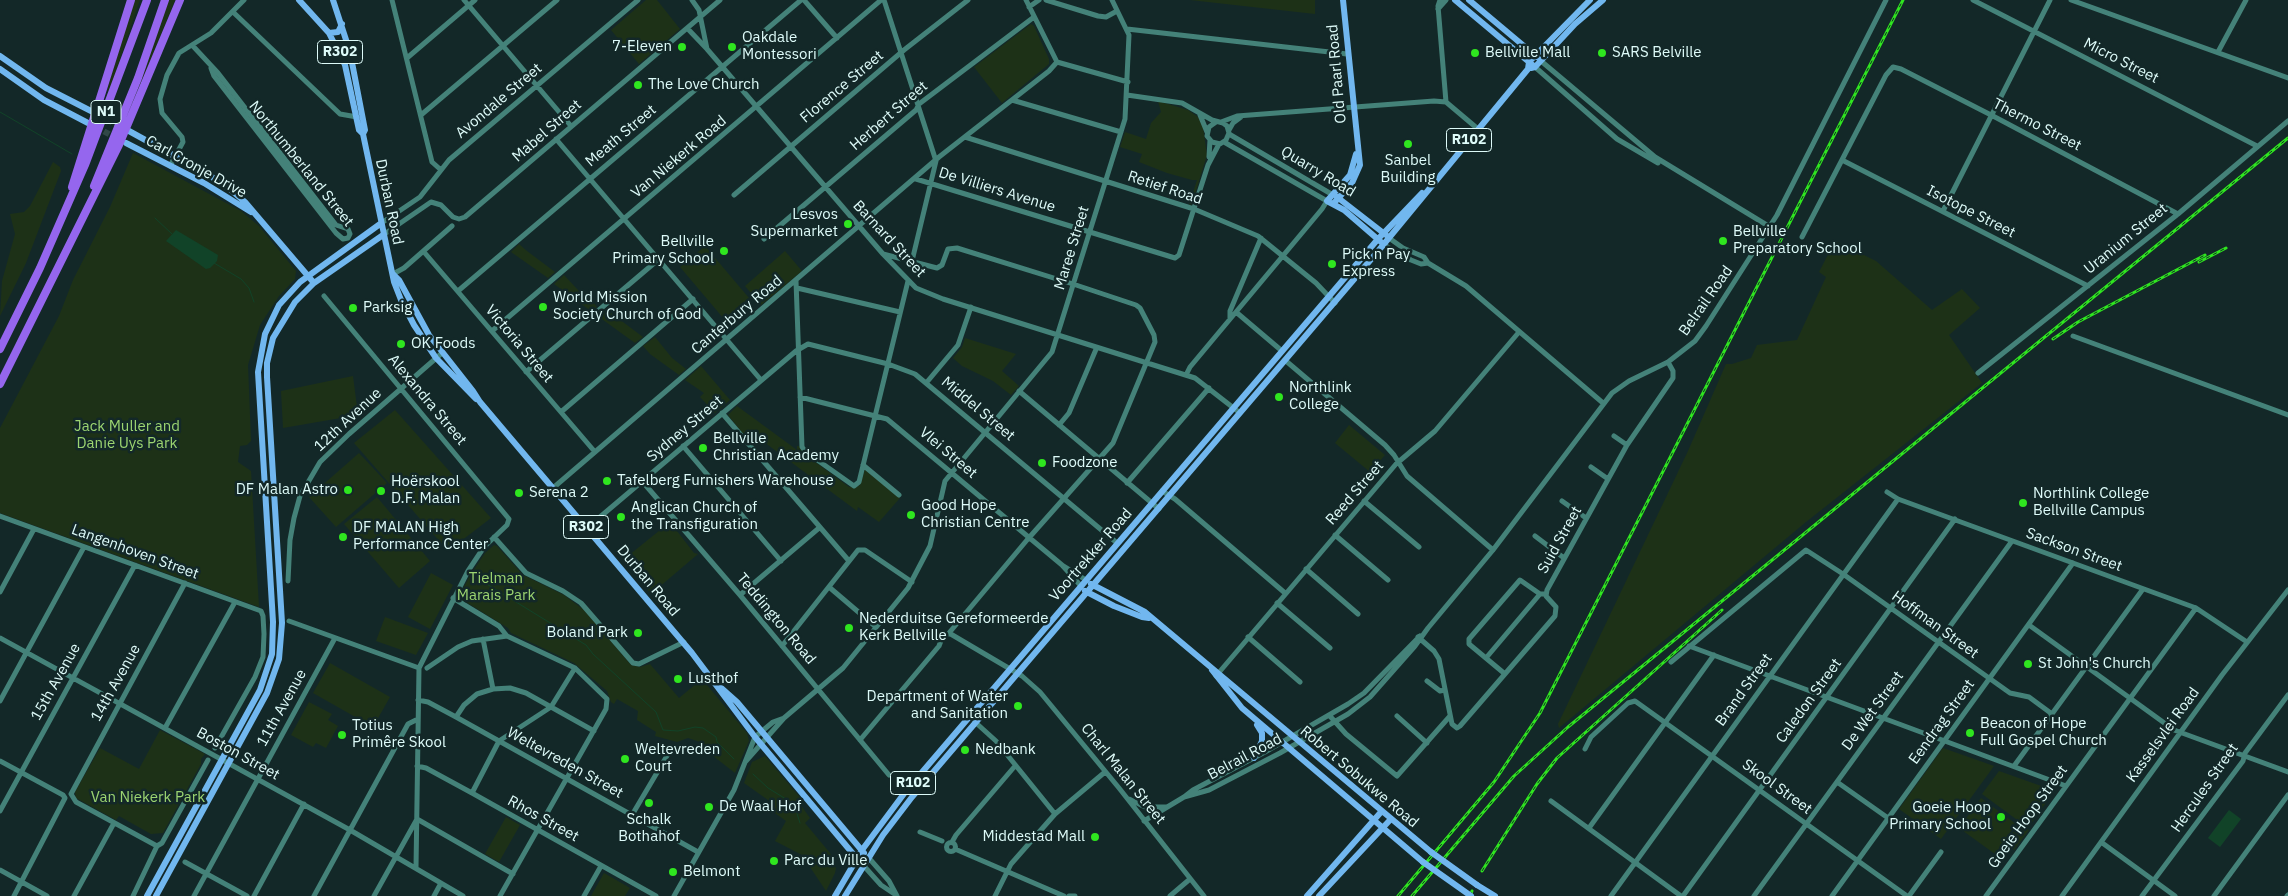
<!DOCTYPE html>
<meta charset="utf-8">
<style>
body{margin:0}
canvas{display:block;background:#132828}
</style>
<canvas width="2288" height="896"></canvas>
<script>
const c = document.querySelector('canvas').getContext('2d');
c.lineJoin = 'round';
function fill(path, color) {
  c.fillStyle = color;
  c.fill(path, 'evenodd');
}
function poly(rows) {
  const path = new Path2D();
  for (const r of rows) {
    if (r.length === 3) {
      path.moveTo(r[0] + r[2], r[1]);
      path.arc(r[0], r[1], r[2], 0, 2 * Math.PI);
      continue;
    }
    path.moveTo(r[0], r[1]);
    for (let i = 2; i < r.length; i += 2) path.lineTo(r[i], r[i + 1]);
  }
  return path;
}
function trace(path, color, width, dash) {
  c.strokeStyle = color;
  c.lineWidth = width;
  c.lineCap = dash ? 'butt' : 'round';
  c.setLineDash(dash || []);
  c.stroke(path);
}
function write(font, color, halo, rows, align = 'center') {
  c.font = font + ' "IBM Plex Sans",sans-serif';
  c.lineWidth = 5;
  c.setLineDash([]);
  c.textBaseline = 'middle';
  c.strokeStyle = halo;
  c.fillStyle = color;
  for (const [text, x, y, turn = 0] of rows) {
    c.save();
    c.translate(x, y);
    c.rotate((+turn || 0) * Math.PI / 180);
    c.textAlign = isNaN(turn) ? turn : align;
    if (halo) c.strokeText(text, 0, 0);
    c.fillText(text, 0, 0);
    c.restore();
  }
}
fill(poly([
 [134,0,140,0,109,91,107,90],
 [168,0,175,0,127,118,126,118],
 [646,0,657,0,680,29,639,64,611,30],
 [1190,0,1315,0,1315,14],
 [1031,24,1034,26,1049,59,1049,64,1002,103,974,67],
 [1158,101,1188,110,1198,117,1203,127,1207,155,1192,204,1189,205,1197,180,1192,180,1167,173,1139,162,1142,154,1120,147,1125,132,1146,139,1151,123,1161,112],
 [133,153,241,211,259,226,296,271,295,279,279,296,260,325,248,365,251,441,247,445,240,446,238,462,251,471,259,607,0,513,0,428,59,316,73,280,110,207],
 [53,162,60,167,61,171,26,263,0,316,2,281,15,234,10,214,24,212,30,206],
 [1835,241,1876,261,1932,310,1962,289,1980,308,1949,335,1982,383,1806,522,1559,728,1558,724,1688,451,1726,364,1732,364,1751,358,1757,345,1797,340,1826,277,1819,272],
 [519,244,527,251,555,272,548,278,511,252],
 [705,246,749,298,724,319,680,267],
 [785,251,802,271,761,305,745,286],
 [564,275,579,291,582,289,597,307,591,311,554,284],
 [606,309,607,310,643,337,635,343,599,317],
 [655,337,672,358,686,369,679,375,650,354,643,346],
 [965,338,1016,354,1002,371,1019,386,1011,395,993,381,962,366,953,358,962,347],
 [701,366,730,400,715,413,700,397,704,393,685,380],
 [353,376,358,415,283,428,281,391],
 [737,406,797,450,797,446,799,446,803,453,849,487,856,487,860,485,865,469,900,498,879,522,858,507,857,511,749,431,744,435,728,415],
 [395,410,491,518,448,551,354,443],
 [1349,425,1385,455,1370,472,1335,443],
 [359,453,387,483,336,527,309,497],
 [377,497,430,561,399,588,344,524],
 [670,522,694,553,698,554,651,594,623,560],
 [494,545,497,546,523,575,564,595,584,610,631,665,640,667,650,664,679,698,702,679,747,733,749,741,735,773,708,752,704,744,700,742,688,738,677,742,655,736,656,732,637,720,638,711,617,699,614,704,611,702,607,691,574,663,511,633,508,628,461,599,460,594,471,574,485,553],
 [431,573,453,585,430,629,408,617],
 [385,617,428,633,416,655,376,641],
 [330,663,390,697,373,727,313,693],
 [309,702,332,714,328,720,338,726,326,748,316,743,313,747,291,735],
 [160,730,205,754,201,759,201,764,163,833,151,834,119,816,116,820,76,798,75,792,100,748,139,769],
 [1943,748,1994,766,1941,839,1899,809],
 [765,756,803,801,800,804,810,818,805,823,830,853,836,868,835,873,826,891,802,855,775,841,786,821,772,811,775,805,744,783,752,762],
 [1999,771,2044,787,2048,800,2028,828,1982,794],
 [1981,798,2016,824,1995,854,1959,828],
 [506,817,520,825,499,862,485,854],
 [2020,823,2029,830,2014,850,2005,843],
 [604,873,630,888,625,896,591,896]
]), '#1d3117');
fill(poly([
 [176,230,218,255,217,261,210,268,206,269,166,241],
 [2229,810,2241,819,2220,847,2208,838]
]), '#114328');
trace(poly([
 [0,112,72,154],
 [155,218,172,234],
 [214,263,241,279,249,288,254,302],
 [477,578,586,645,593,654,656,712,663,730,678,731,695,727,703,728,716,737,717,742,734,759],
 [753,774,768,788,794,804,800,823]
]), '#114328', 1);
trace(poly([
 [99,115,121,127],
 [96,127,118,139]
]), '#314847', 6, [6, 3]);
trace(poly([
 [392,0,432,162,441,170],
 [464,0,571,126],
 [692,0,699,10,707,49,883,254,916,288,943,299,1195,378,1240,413],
 [804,0,837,38],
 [884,0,936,161,912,261],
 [1026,0,1057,62],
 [1046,0,1098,16,1106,17,1117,11],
 [1440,0,1438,6,1446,102,1478,129],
 [1973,0,2257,146],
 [2071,0,2288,78],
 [1029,7,1039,0],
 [1438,9,1446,0],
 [233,12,340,114,357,117],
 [687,28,707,49],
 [1127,29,1347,54],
 [192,45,218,73,336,225,348,229,350,234,348,238,343,239,336,233,214,76,211,68],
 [2218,52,2246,0],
 [407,58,475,0],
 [1541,61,1655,157,1770,227],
 [1057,62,1128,82],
 [1535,67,1617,139,1658,163],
 [1127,95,1182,103,1212,120,1223,123,1227,126,1229,133,1226,140,1220,144,1212,142,1207,136,1209,127,1216,122],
 [1012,100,1121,132],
 [421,115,557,0],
 [1200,115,1207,132],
 [1221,122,1237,116,1434,101,1446,102],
 [1229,130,1233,123,1241,117],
 [1229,134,1333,195],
 [965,137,1194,209,1258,236,1316,283,1335,303],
 [556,139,761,380],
 [1209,157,1210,140],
 [1842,160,2088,286],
 [170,166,183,142,182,137,162,113,160,99,167,75,179,53,211,33,244,0],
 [916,179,1175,258,1179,255,1208,165,1219,144],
 [734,195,904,50,968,0],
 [1943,211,2050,0],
 [380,224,420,197,449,160,638,0],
 [383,235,431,202,441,205,453,217,459,219,465,217,720,0],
 [1802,237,1886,75,1893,67,1901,69,1993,116,2178,214],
 [1389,238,1403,248,1424,257,1428,263,1466,286,1603,403],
 [764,239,916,110,919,104,1034,17],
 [1384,245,1411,260,1421,264,1428,263],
 [424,252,595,452],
 [393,274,404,268,452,226],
 [796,281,802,447,806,452,854,486,859,482,908,281],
 [797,288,900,312],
 [458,291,801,0],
 [324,296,509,519,507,525,484,547,468,571,419,668,416,868],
 [1236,312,1282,351],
 [1230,319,1230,311,1261,238],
 [492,331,881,0],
 [2073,336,2288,415],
 [1286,361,1385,445,1394,455,1407,476,1493,550],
 [526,372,659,259],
 [1978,373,2178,214,2288,121],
 [1186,375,1190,367,1322,209,1327,201,1224,142],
 [927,382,958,345,971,307],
 [1019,391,1159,509],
 [800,397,887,419,1062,565,1081,586],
 [561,412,693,299],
 [722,413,849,561],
 [1059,425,1069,413,1097,347],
 [1614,436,1627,445],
 [683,446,781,561],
 [863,465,899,495],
 [1591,467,1608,479],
 [642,481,740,595,889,775],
 [1127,483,1209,388],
 [553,488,939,157,1049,71,1057,62],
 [1162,491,1175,499,1285,593],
 [1887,492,1898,499,2196,608,2247,642],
 [1364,501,1419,547],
 [1562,501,1586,518],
 [0,516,261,611,263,616,264,634,263,657,255,677,215,748],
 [587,528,796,351,808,344,888,364,915,374,1117,543],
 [1335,535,1388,580],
 [1535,536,1564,558],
 [494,537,526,573,563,591,581,603,633,663,639,664,684,642],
 [1062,565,1086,580],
 [1306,569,1358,614],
 [288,581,290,540,294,518,300,496,320,462,349,434,442,353],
 [829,587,876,627],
 [0,592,34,529],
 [740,595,819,528],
 [453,598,499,626,507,636],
 [1277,603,1330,648],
 [289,621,419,668],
 [2029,625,2174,730,2288,772],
 [949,633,1022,676,1040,692,1119,788,1204,896],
 [1248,637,1300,682],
 [1418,637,1434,651,1439,659,1452,724,1457,728,1460,726,1555,616,1556,607,1546,596,1547,590,1627,445,1673,378,1673,371,1668,362],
 [0,638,350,830,463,896],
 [483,639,493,689],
 [782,646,858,550,865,550,912,582],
 [1689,646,2066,786],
 [1486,658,1540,594],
 [1671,662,1806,550,1843,574,2010,693,2029,697,2052,714],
 [427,668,458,647,472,641,507,636,575,668,607,699,606,709,500,896],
 [1505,674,1469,644,1469,639,1520,580,1540,594,1546,594],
 [1216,676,1396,464,1435,431,1519,332],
 [1427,681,1440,691,1445,690],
 [418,700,428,702,456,717,698,852],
 [0,701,84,547],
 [1329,715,1346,734,1397,776,1450,716],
 [1397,716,1427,743],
 [456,717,464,705,477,694,493,689,510,688,526,693,594,731],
 [975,722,996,741,1055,814],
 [165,728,235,602],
 [860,740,939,646,942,638,949,633,1027,540,1113,443,1155,342,1154,335,1140,308,1136,305,1073,284,957,248,948,249,942,265,937,268,883,254],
 [1585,749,1591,737,1628,703,1635,701,1907,896],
 [0,761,63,795,65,798,14,896],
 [746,761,784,718,843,668,908,588,930,546,945,481,1052,352,1125,119,1129,35,1112,0],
 [417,766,426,768,472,793,656,896],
 [2014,766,2143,589],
 [1837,782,1888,818],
 [472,793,499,741,551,707,575,668],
 [1184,797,1209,790,1280,753,1348,714,1370,697,1415,646,1428,628,1493,550,1612,393,1629,381,1668,362,1695,341,1706,326,1777,215,1886,0],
 [1129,799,1145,807,1166,807],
 [1551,801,1681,896],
 [0,811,135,565],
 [632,815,671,749],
 [1144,821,1184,797,1193,790,1265,752,1348,704,1364,693,1420,636],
 [1589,828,1714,655],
 [920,832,942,841],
 [952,842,956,835,1015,766],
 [2101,842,2175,896],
 [951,847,4.5],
 [157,846,76,802,71,794,185,583],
 [955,849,1064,896],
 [868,857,889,881,897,896],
 [185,862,247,896],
 [863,865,881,885,896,895],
 [0,870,47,896],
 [74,896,114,823],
 [133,896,157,846,162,843,208,760],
 [194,896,335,638],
 [254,896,304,804],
 [314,896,408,724,418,719],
 [374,896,417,819,513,874],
 [434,896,441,883],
 [584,896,601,866],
 [674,896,734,790,755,737,773,722,784,718],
 [995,896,1011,864,1055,814,1105,772],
 [1069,896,1075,896],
 [1170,896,1190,879],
 [1611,896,1898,499],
 [1683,896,1955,519],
 [1754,896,2012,541],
 [1832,896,2073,563],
 [1909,896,1941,852],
 [1986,896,2196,608],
 [2062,896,2222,675,2288,590],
 [2142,896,2243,761,2245,753,2288,695],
 [2214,896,2288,795],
 [2287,896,2288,895]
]), '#448279', 5);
trace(poly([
 [299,0,329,33,345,65,359,130,363,134,394,282,401,300,414,325,436,358,476,399],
 [333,0,350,52,365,130,363,134],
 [1455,0,1535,67],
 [1469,0,1537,57],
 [329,33,338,32,342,24],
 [0,56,46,88,91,111],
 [1531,68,1535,67,1575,24,1603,0],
 [0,69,44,100,88,123],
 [129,131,209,175,231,190,245,202,314,283],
 [126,143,204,183,251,212],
 [1356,154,1350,175,1327,201,1344,210,1381,242],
 [1337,197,1386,235],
 [1333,204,1352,183,1360,165,1343,0],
 [393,274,399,280,429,335,473,391,480,402,692,653,755,737,859,861],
 [1091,584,1145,612,1431,852],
 [1085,591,1114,606,1142,617,1149,618],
 [1212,670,1242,708,1423,862],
 [719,686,737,702,864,853],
 [1254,758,1262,741,1262,733,1257,725],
 [1477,885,1495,896],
 [147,896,260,690,272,654,273,622,258,372,265,334,279,305,300,282,380,224],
 [156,896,267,693,279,659,282,623,267,377,267,363,273,338,295,302,314,283,383,235],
 [835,896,862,850,906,791,1378,239,1422,193],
 [845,896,883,835,912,797,1379,250,1528,69,1529,62,1590,0],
 [1307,896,1381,812],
 [1319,896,1390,820]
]), '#71b7ef', 6);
trace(poly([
 [94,186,138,78,165,0],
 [72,187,131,0],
 [0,349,40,268,85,165,147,0],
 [0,384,119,145,180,0]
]), '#9566ee', 8);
const rail = poly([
 [2199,262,2226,248],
 [2053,339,2078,322,2205,255],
 [1482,871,1537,784,1557,758,1722,610],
 [1398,896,1494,782,1540,713,1903,0],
 [1412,896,1514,776,1568,727,2288,138],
 [1470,896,1472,891]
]);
trace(rail, '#2fe61f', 3);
trace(rail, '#132828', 1, [4]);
trace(poly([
 [1431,852,1477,885],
 [1423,862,1471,896]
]), '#71b7ef', 6);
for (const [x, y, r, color] of [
 [682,47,5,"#2fe61f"],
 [732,47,5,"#2fe61f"],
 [1475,53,5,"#2fe61f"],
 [1602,53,5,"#2fe61f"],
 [638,85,5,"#2fe61f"],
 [1408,144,5,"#2fe61f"],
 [848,224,5,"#2fe61f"],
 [1723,241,5,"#2fe61f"],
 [724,251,5,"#2fe61f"],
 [1332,264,5,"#2fe61f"],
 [543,307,5,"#2fe61f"],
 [353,308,5,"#2fe61f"],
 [401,344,5,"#2fe61f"],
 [1279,397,5,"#2fe61f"],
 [703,448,5,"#2fe61f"],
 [1042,463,5,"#2fe61f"],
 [607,481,5,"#2fe61f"],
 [348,490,5,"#2fe61f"],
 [381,491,5,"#2fe61f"],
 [519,493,5,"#2fe61f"],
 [2023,503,5,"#2fe61f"],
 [911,515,5,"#2fe61f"],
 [621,517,5,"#2fe61f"],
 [343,537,5,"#2fe61f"],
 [849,628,5,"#2fe61f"],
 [638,633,5,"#2fe61f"],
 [2028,664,5,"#2fe61f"],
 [678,679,5,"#2fe61f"],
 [1018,706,5,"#2fe61f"],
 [1970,733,5,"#2fe61f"],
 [342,735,5,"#2fe61f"],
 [965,750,5,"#2fe61f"],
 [625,759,5,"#2fe61f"],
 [649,803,5,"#2fe61f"],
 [709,807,5,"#2fe61f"],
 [2001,817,5,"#2fe61f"],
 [1095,837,5,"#2fe61f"],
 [774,861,5,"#2fe61f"],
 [673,872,5,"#2fe61f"]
]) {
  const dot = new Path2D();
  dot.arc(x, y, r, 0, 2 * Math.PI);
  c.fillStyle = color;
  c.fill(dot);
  trace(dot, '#132828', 2);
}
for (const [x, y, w] of [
 [340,52,45],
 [106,112,30],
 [1469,140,45],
 [586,527,45],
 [913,783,45]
]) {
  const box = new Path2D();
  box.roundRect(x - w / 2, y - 11.5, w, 23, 4);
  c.fillStyle = '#132828';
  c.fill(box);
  trace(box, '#defbf9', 1);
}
write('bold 14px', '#defbf9', null, [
 ["R302",340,52],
 ["N1",106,112],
 ["R102",1469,140],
 ["R302",586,527],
 ["R102",913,783]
]);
write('15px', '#defbf9', '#132828', [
 ["Oakdale",742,38],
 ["Montessori",742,55],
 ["7-Eleven",672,47,"right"],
 ["Bellville Mall",1485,53],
 ["SARS Belville",1612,53],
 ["The Love Church",648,85],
 ["Sanbel",1408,161,"center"],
 ["Building",1408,178,"center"],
 ["Lesvos",838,215,"right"],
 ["Supermarket",838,232,"right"],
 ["Bellville",1733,232],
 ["Preparatory School",1733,249],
 ["Bellville",714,242,"right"],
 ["Primary School",714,259,"right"],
 ["Pick n Pay",1342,255],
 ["Express",1342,272],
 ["World Mission",553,298],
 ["Society Church of God",553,315],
 ["Parksig",363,308],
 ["OK Foods",411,344],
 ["Northlink",1289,388],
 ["College",1289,405],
 ["Bellville",713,439],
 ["Christian Academy",713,456],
 ["Foodzone",1052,463],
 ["Tafelberg Furnishers Warehouse",617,481],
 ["Hoërskool",391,482],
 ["D.F. Malan",391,499],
 ["DF Malan Astro",338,490,"right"],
 ["Serena 2",529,493],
 ["Northlink College",2033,494],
 ["Bellville Campus",2033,511],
 ["Good Hope",921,506],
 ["Christian Centre",921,523],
 ["Anglican Church of",631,508],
 ["the Transfiguration",631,525],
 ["DF MALAN High",353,528],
 ["Performance Center",353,545],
 ["Nederduitse Gereformeerde",859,619],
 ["Kerk Bellville",859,636],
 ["Boland Park",628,633,"right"],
 ["St John's Church",2038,664],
 ["Lusthof",688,679],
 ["Department of Water",1008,697,"right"],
 ["and Sanitation",1008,714,"right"],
 ["Beacon of Hope",1980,724],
 ["Full Gospel Church",1980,741],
 ["Totius",352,726],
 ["Primêre Skool",352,743],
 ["Weltevreden",635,750],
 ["Court",635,767],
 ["Nedbank",975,750],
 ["De Waal Hof",719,807],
 ["Goeie Hoop",1991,808,"right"],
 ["Primary School",1991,825,"right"],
 ["Schalk",649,820,"center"],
 ["Bothahof",649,837,"center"],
 ["Middestad Mall",1085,837,"right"],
 ["Parc du Ville",784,861],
 ["Belmont",683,872]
], 'left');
write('15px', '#defbf9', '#132828', [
 ["Micro Street",2121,61,27],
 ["Old Paarl Road",1337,74,-95],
 ["Florence Street",842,87,-40],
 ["Avondale Street",499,101,-40],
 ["Herbert Street",889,116,-41],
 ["Thermo Street",2037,125,27],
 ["Mabel Street",547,131,-41],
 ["Meath Street",621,136,-40],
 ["Van Niekerk Road",679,157,-40],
 ["Northumberland Street",301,164,51],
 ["Carl Cronje Drive",196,167,29],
 ["Quarry Road",1318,172,31],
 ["Retief Road",1165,188,18],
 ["De Villiers Avenue",997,190,17],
 ["Durban Road",389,202,78],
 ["Isotope Street",1971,212,27],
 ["Barnard Street",889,239,47],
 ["Uranium Street",2126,239,-39],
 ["Maree Street",1072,248,-73],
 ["Belrail Road",1706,301,-55],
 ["Canterbury Road",737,315,-40],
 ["Victoria Street",519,344,50],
 ["Alexandra Street",427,400,50],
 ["Middel Street",978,409,40],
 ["12th Avenue",348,420,-43],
 ["Sydney Street",685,429,-40],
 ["Vlei Street",948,453,40],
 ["Reed Street",1355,493,-49],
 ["Suid Street",1560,540,-61],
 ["Sackson Street",2074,550,20],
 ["Langenhoven Street",135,552,20],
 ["Voortrekker Road",1091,555,-49],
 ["Durban Road",648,581,50],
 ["Teddington Road",776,619,50],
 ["Hoffman Street",1935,625,36],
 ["15th Avenue",56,682,-61],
 ["14th Avenue",116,683,-61],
 ["Brand Street",1744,690,-54],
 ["Caledon Street",1809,701,-54],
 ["11th Avenue",282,708,-61],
 ["De Wet Street",1873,711,-54],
 ["Eendrag Street",1942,722,-54],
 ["Kasselsvlei Road",2163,735,-54],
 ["Boston Street",238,754,29],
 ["Belrail Road",1245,757,-28],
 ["Weltevreden Street",565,763,29],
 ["Charl Malan Street",1123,774,51],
 ["Robert Sobukwe Road",1359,777,40],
 ["Skool Street",1777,787,36],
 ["Hercules Street",2205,788,-55],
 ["Goeie Hoop Street",2028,817,-54],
 ["Rhos Street",543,819,29]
]);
write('15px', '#9cd571', '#132828', [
 ["Jack Muller and",127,427],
 ["Danie Uys Park",127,444],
 ["Tielman",496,579],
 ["Marais Park",496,596],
 ["Van Niekerk Park",148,798]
]);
</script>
